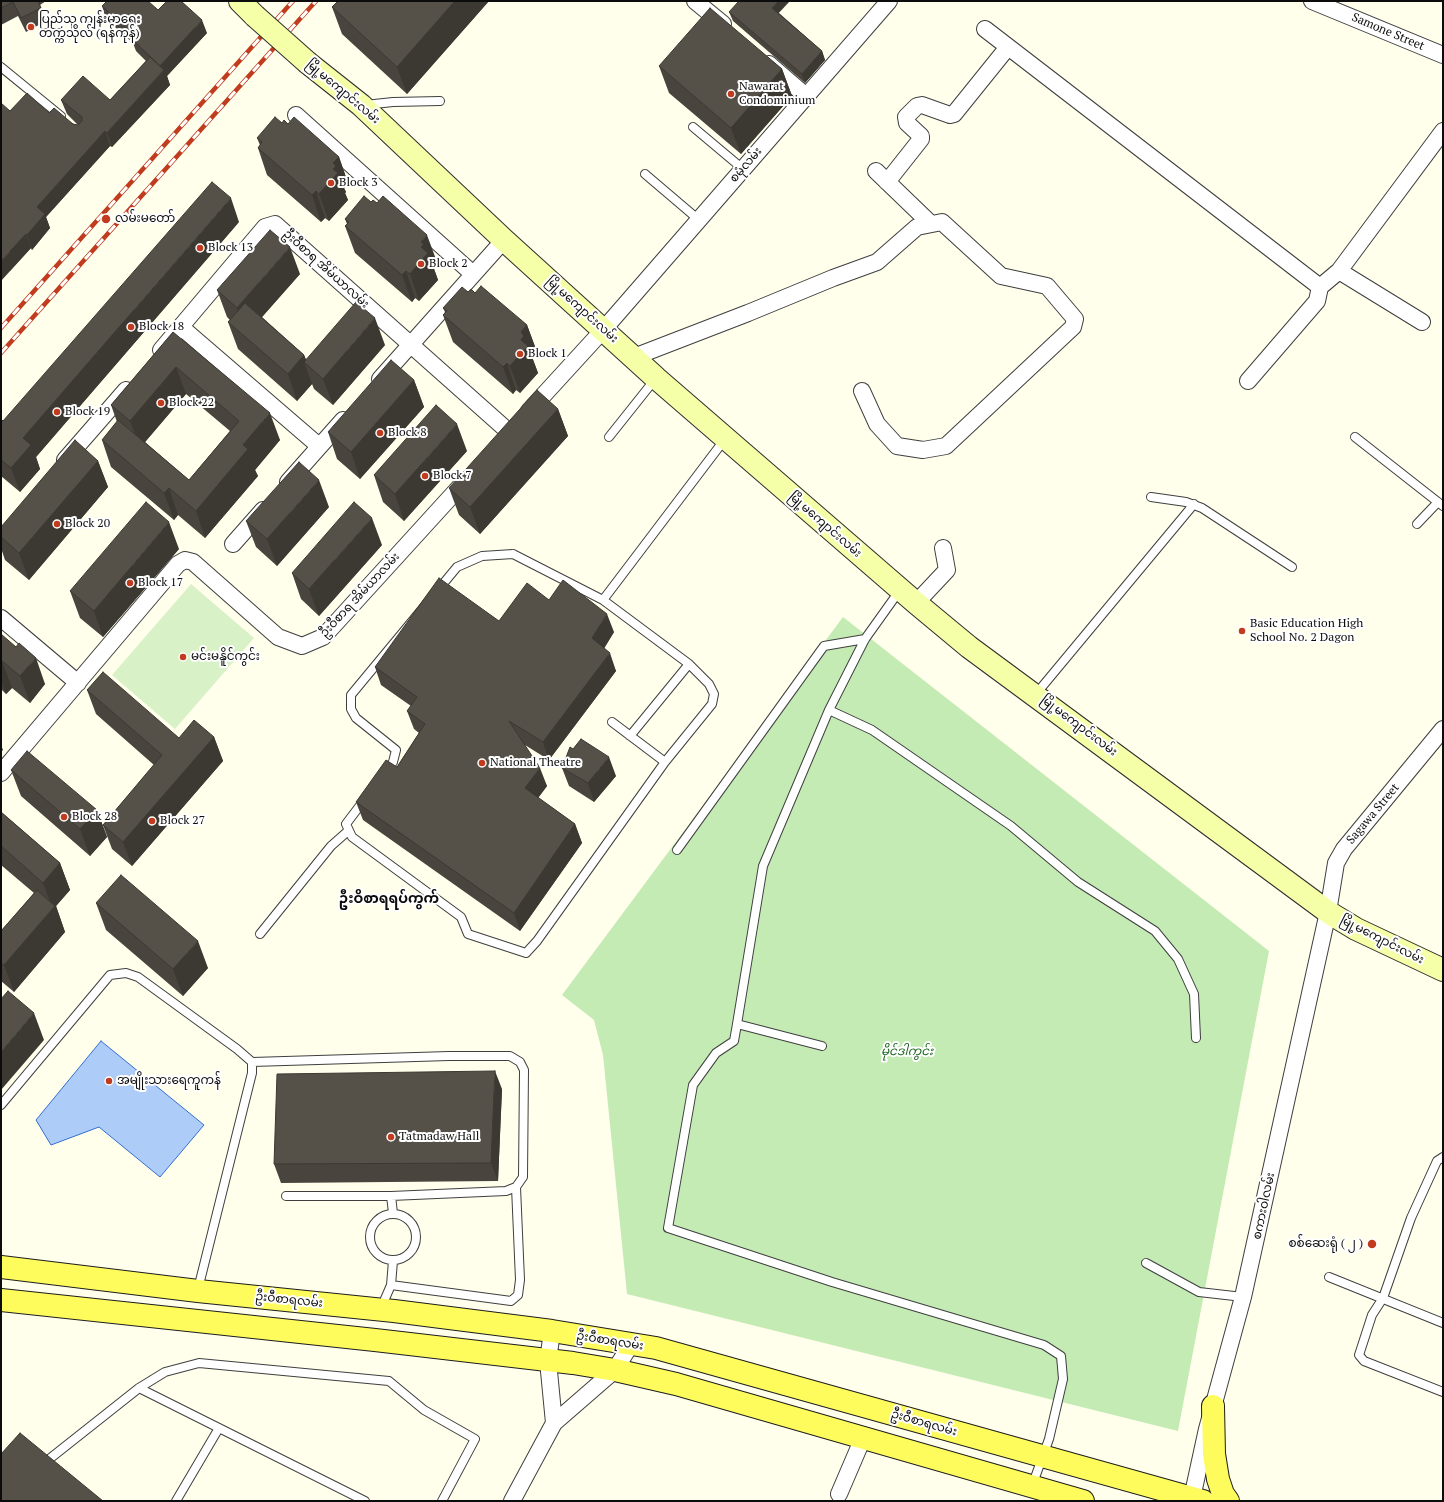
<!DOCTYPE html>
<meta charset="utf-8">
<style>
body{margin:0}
#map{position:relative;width:1444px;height:1502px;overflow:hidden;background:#ffffec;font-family:"PT Serif",serif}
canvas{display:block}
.frame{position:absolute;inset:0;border:2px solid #0c0c0c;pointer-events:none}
</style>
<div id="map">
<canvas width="1444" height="1502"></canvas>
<div class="frame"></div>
</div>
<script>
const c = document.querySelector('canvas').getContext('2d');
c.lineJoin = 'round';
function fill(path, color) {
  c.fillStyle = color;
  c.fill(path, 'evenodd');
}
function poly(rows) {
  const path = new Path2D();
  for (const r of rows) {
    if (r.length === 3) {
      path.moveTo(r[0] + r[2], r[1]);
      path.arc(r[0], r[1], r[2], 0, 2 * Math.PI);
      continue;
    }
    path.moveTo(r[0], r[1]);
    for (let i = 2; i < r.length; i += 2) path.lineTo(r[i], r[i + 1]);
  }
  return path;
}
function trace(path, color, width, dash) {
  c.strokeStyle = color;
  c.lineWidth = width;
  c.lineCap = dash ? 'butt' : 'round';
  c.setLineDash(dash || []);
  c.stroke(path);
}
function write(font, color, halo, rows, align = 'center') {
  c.font = font + ' "PT Serif","Noto Sans Myanmar",serif';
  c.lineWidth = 4;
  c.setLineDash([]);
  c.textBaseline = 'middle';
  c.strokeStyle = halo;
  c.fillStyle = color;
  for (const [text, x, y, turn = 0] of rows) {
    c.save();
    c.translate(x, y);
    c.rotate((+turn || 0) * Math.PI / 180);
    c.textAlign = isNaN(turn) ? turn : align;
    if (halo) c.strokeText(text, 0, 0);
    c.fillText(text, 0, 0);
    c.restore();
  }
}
fill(poly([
 [843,617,1269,951,1178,1431,627,1294,603,1055,594,1020,562,995]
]), '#c4ebb4');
fill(poly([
 [191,584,254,638,175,729,112,675]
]), '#d9f1c6');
const water = poly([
 [101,1041,204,1125,160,1177,99,1127,51,1145,36,1120,101,1041]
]);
fill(water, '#aeccf8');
trace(water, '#326fd2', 1);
const service = poly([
 [1,67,61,116],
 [365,105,393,102,440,101],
 [693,127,743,169],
 [645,174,699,220],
 [609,437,656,378],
 [1355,437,1443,506],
 [1151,497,1186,502,1202,508,1292,567],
 [1417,524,1438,502],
 [513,554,603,600,689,664,709,684,714,694,712,704,665,762,537,941,526,953,468,934,461,917,352,837,346,824,393,762,396,750,356,718,351,709,351,695,457,567,482,556,513,554],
 [603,600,725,439],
 [1036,694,1194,504],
 [829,710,872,730,1011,826,1078,882,1155,931,1178,959,1194,994,1196,1038],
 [612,722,665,762],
 [630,736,689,664],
 [677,850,824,646,865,639],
 [260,934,331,846,348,831],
 [737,1024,763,866,829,710,865,639,900,590],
 [822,1046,737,1024,734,1041,716,1053,693,1085,668,1228,832,1282,1044,1345,1061,1356,1063,1379,1049,1439,1032,1486],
 [1,1105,110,975,126,973,138,977,237,1049,252,1062,449,1056,510,1056,520,1062,524,1070,523,1177,516,1187,506,1191,391,1196,393,1213],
 [1443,1157,1437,1161,1411,1218,1383,1298,1372,1315,1359,1355,1364,1361,1443,1392],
 [286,1196,391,1196],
 [393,1237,23],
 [1146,1263,1199,1292,1243,1297],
 [1329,1277,1443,1323],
 [391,1285,511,1301,518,1295,520,1280,516,1187],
 [198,1289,252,1073,252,1062],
 [381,1308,391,1285,393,1261],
 [139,1388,365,1501],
 [43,1464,139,1388,165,1372,199,1363,389,1381,424,1410,475,1439,442,1501],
 [176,1501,219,1428]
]);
const minor = poly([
 [695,1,723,24],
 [1312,1,1443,55],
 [985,29,1320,287,1339,271,1422,322],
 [769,64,806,96],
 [296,115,473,274],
 [876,171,931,224],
 [887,182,921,139,921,136,907,123,906,117,917,106,922,105,950,115,954,114,1008,47],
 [1339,271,1443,131],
 [181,327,319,446],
 [161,350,265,227,275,224,509,432],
 [634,357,748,313,833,278,877,262,917,227,942,222,1001,276,1047,286,1075,319,1073,327,946,446,923,450,897,446,877,424,862,391],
 [380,379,504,240],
 [1248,381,1317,301,1320,287],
 [529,411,604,329,889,1],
 [65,460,126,390],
 [288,482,343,420],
 [233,544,263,510],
 [916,603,947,570,943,548],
 [1,618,78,683],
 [1,773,178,564,185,560,193,562,278,637,302,646,323,637,466,480],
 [552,1331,548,1361,554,1423],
 [839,1494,863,1438],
 [1192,1498,1207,1429,1243,1297,1328,912,1336,863,1344,849,1443,729],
 [512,1501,554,1423,615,1370,631,1344]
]);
const secondary = poly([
 [240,1,255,16],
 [308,63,361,105,504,240,656,378,916,603,969,647,1328,912,1356,929,1443,970]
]);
const primary = poly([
 [1,1267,198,1291,394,1311,552,1331,656,1348,1203,1501],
 [1,1300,375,1340,573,1363,615,1370,676,1384,1083,1501],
 [1213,1406,1214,1454,1218,1479,1223,1494,1228,1501]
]);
trace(service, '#3f3f3f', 10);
trace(minor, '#3f3f3f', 18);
trace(secondary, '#2e2e2e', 24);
trace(primary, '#1d1d1d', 24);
trace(service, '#fff', 8);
trace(minor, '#fff', 16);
trace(secondary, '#f5ffa7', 22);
trace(primary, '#fefb5d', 22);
const rail = poly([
 [1,328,293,1],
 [1,353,316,1]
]);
trace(rail, '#c13b1f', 4.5);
trace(rail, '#fff', 3, [9]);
const secondaryBridge = poly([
 [255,16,308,63]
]);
trace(secondaryBridge, '#2e2e2e', 24, []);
trace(secondaryBridge, '#f5ffa7', 22);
fill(poly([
 [1,1,46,1,40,5,46,21,26,32,18,16,1,25],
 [338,1,489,1,407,94,342,34,332,7],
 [102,6,158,10,207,33,167,76,170,85,112,147,110,146,46,217,50,228,32,250,31,248,10,271,10,111,49,113,73,124,78,125,67,114,61,100,110,100,146,61,136,51,133,43,106,19],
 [729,12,779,13,822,51,825,60,805,83,733,21],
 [659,66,782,69,792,96,741,154,669,93],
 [282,123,288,124,339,157,348,183,344,188,346,192,345,193,348,200,329,221,325,218,321,222,267,175,258,148,260,145,257,138],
 [371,202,437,262,433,266,438,280,419,301,415,298,412,302,355,253,345,226,347,224,345,219],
 [239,222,36,457,40,469,20,492,1,476,1,419,3,421],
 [300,274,262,317,304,355,306,360,385,345,333,405,314,389,312,384,297,401,238,349,228,322,230,320,227,317,217,290],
 [468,292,475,293,527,325,537,352,532,357,538,373,520,393,516,390,513,394,453,342,443,315,445,312,443,308],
 [173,332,280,440,255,470,258,476,205,538,178,515,174,520,111,467,102,440,117,422,111,405],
 [186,394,230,431,189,480,145,442],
 [414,380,424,407,360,479,337,459,328,432],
 [558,409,568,436,480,534,459,515,449,488],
 [467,451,404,521,383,502,374,475],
 [98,461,108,487,29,580,5,560,1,548,1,527],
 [329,507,277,566,256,547,246,521],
 [382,545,319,616,301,599,292,573],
 [179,549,103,637,80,618,70,591],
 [549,600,614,632,604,648,616,671,549,760,525,745,547,786,538,798,575,824,582,843,520,931,363,820,356,802,397,767,419,733,414,729,407,711,411,706,381,685,375,667,499,621],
 [1,634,45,684,30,703,12,688,6,694,1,689],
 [87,690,179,738,214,737,223,761,132,866,112,849,103,825,154,765,96,714],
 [562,768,616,776,594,802,569,786],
 [11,770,97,810,107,837,90,856,21,796],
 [1,812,60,863,70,890,56,906,65,932,14,992,1,981,1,931,34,893,1,865],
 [96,903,208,968,183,996,106,930],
 [502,1089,498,1181,281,1183,274,1164]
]), '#49453e');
fill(poly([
 [455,1,489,1,407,94,397,67],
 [778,1,790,1,775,17,772,8],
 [202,20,207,33,167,76,170,85,112,147,107,133,163,72,160,66],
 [822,51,825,60,805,83,802,74],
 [782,69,792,96,741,154,731,128],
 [105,131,110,146,46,217,50,228,32,250,27,235,37,207],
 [339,157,348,183,344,188,346,192,345,193,348,200,329,221,319,194,333,169,333,163],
 [316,191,325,218,321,222,312,195],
 [231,198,239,222,36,457,40,469,20,492,11,468,23,438],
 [26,234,31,248,1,281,1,261],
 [427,235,437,262,433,266,438,280,419,301,410,274,421,247,421,242],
 [290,247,300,274,247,334,237,308],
 [406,271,415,298,412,302,402,275],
 [375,318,385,345,333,405,323,379],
 [527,325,537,352,532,357,538,373,520,393,510,366,521,332],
 [304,355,309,366,304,362,312,384,297,401,288,374],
 [507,363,516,390,513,394,503,367],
 [176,367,186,394,140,448,130,421],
 [414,380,424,407,360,479,351,452],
 [558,409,568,436,480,534,470,507],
 [270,413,280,440,255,470,258,476,205,538,196,511,243,445],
 [457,424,467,451,404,521,395,494],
 [98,461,108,487,29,580,19,553],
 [319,480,329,507,277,566,267,539],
 [169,488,178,515,174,520,164,493],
 [372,518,382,545,319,616,309,589],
 [169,522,179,549,103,637,94,611],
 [607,614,614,632,599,657,592,638],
 [610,653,616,671,549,760,543,742],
 [36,658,45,684,30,703,20,676],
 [2,661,12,688,6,694,1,680,1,662],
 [214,737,223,761,132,866,123,842],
 [1,745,3,750,1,752],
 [609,757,616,776,594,802,588,783],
 [540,768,547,786,532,806,525,788],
 [97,810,107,837,90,856,80,829],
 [575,824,582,843,520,931,514,913],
 [60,863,70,890,56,906,65,932,14,992,4,965,53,909,43,883],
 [198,941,208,968,183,996,173,969],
 [34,1013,44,1040,1,1090,1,1052],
 [495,1071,502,1089,498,1181,491,1163]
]), '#3c3832');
const building = poly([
 [1,1,38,1,41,8,21,18,13,2,1,8,1,1],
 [107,1,148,1,158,10,167,1,181,1,202,20,160,66,132,39,135,36,102,6,107,1],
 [338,1,455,1,397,67,332,7,338,1],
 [739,1,778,1,772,8,822,51,802,74,729,12,739,1],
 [710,8,782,69,731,128,659,66,710,8],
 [150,57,164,70,107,133,105,131,37,207,45,214,27,235,26,234,1,261,1,103,10,111,27,93,49,113,54,108,73,124,78,125,82,121,82,117,61,100,83,76,110,100,150,57],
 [275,117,282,123,284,120,288,124,294,117,339,157,333,163,336,166,333,169,338,173,319,194,316,191,312,195,258,148,262,142,257,138,275,117],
 [212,182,231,198,23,438,31,445,11,468,1,460,1,419,3,421,212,182],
 [364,196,371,202,373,200,377,203,383,196,427,235,421,242,424,244,421,247,428,253,410,274,406,271,402,275,345,226,349,222,345,219,364,196],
 [270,230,290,247,237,308,217,290,270,230],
 [481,286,527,325,521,332,524,336,521,340,528,346,510,366,507,363,503,367,443,315,447,311,443,308,462,287,468,292,471,289,475,293,481,286],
 [356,302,375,318,323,379,304,362,356,302],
 [245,303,304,355,288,374,228,322,245,303],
 [173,332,270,413,243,445,248,449,196,511,169,488,164,493,102,440,118,420,189,480,239,421,176,367,130,421,111,405,173,332],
 [391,360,414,380,351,452,328,432,391,360],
 [537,390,558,409,470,507,449,488,537,390],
 [436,405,457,424,395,494,374,475,436,405],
 [75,440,98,461,19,553,1,537,1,527,75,440],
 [299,462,319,480,267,539,246,521,299,462],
 [146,502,169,522,94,611,70,591,146,502],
 [354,502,372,518,309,589,292,573,354,502],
 [439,578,499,621,527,583,549,600,563,580,607,614,592,638,610,653,543,742,509,721,540,768,525,788,575,824,514,913,356,802,386,760,397,767,425,724,407,711,417,697,375,667,439,578],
 [1,634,16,647,19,643,36,658,20,676,2,661,1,662,1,634],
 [103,672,179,738,194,720,214,737,123,842,103,825,162,755,87,690,103,672],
 [581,739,609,757,588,783,562,768,570,747,573,749,581,739],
 [27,751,97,810,80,829,11,770,27,751],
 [1,812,60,863,43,883,1,846,1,812],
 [121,875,198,941,173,969,96,903,121,875],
 [37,890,55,906,4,965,1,963,1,931,37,890],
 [8,991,34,1013,1,1052,1,999,8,991],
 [495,1071,491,1163,274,1164,277,1074,495,1071],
 [20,1433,103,1501,1,1501,1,1454,20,1433]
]);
fill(building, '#555048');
trace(building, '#3c3832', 1);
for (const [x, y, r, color] of [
 [31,27,4,"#c13b1f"],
 [731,94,4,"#c13b1f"],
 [331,183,4,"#c13b1f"],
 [106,219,5,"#c13b1f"],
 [200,248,4,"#c13b1f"],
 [421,264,4,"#c13b1f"],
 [131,327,4,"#c13b1f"],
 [520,354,4,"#c13b1f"],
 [161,403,4,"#c13b1f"],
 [57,412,4,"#c13b1f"],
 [380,433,4,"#c13b1f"],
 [425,476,4,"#c13b1f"],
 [57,524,4,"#c13b1f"],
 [130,583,4,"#c13b1f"],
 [1242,631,4,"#c13b1f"],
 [183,657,4,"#c13b1f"],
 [482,763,4,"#c13b1f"],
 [64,817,4,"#c13b1f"],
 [152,821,4,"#c13b1f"],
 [109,1081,4,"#c13b1f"],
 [391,1137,4,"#c13b1f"],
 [1372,1244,5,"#c13b1f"]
]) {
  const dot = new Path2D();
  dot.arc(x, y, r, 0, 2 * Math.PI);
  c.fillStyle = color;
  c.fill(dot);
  trace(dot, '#fff', 1.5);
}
write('12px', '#0c0c0c', '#fff', [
 ["ပြည်သူ့ ကျန်းမာရေး",39,20],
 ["တက္ကသိုလ် (ရန်ကုန်)",39,34],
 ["Nawarat",739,87],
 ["Condominium",739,101],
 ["Block 3",339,183],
 ["လမ်းမတော်",115,219],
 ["Block 13",208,248],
 ["Block 2",429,264],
 ["Block 18",139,327],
 ["Block 1",528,354],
 ["Block 22",169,403],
 ["Block 19",65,412],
 ["Block 8",388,433],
 ["Block 7",433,476],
 ["Block 20",65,524],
 ["Block 17",138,583],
 ["Basic Education High",1250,624],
 ["School No. 2 Dagon",1250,638],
 ["မင်းမနိူင်ကွင်း",191,657],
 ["National Theatre",490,763],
 ["Block 28",72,817],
 ["Block 27",160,821],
 ["အမျိုးသားရေကူကန်",117,1081],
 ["Tatmadaw Hall",399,1137],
 ["စစ်ဆေးရုံ ( ၂ )",1363,1244,"right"]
], 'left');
write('12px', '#0c0c0c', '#fff', [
 ["Samone Street",1388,32,23],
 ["မြို့မကျောင်းလမ်း",343,92,40],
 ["စမုံလမ်း",746,165,-49],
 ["ဦးဝီစာရ အိမ်ယာလမ်း",326,269,42],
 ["မြို့မကျောင်းလမ်း",582,310,42],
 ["မြို့မကျောင်းလမ်း",825,525,41],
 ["ဦးဝီစာရ အိမ်ယာလမ်း",360,595,-47],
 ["မြို့မကျောင်းလမ်း",1079,726,37],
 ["Sagawa Street",1373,814,-50],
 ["မြို့မကျောင်းလမ်း",1382,940,27],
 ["စကားဝါလမ်း",1264,1206,-78],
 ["ဦးဝီစာရလမ်း",289,1300,6],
 ["ဦးဝီစာရလမ်း",610,1341,9],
 ["ဦးဝီစာရလမ်း",924,1423,16]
]);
write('italic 12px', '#1a661c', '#fff', [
 ["မိုင်ဒါကွင်း",907,1052]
]);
write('bold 14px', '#0c0c0c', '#fff', [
 ["ဦးဝိစာရရပ်ကွက်",389,899]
]);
</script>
